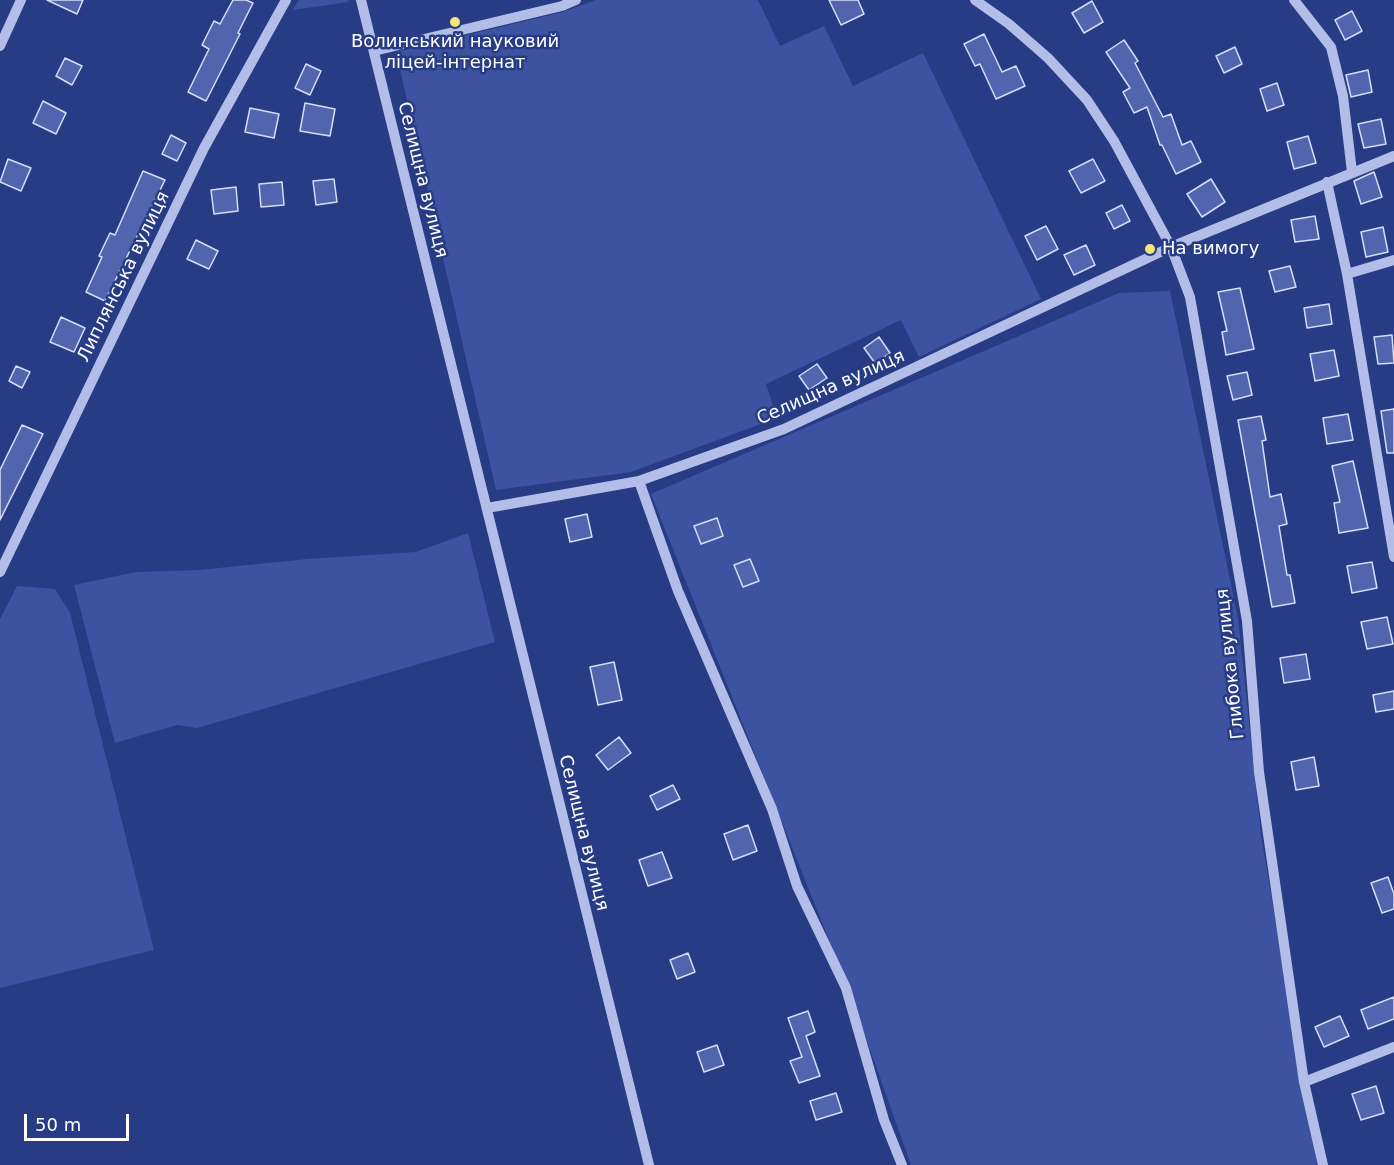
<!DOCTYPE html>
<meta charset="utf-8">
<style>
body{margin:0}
#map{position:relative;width:1394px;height:1165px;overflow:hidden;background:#283b85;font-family:"DejaVu Sans",sans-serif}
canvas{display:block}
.scale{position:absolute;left:24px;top:1114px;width:105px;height:27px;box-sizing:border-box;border:3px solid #fff;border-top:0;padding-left:8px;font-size:18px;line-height:21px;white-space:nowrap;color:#fff;-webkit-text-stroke:4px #283b85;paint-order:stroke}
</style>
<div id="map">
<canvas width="1394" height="1165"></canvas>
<div class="scale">50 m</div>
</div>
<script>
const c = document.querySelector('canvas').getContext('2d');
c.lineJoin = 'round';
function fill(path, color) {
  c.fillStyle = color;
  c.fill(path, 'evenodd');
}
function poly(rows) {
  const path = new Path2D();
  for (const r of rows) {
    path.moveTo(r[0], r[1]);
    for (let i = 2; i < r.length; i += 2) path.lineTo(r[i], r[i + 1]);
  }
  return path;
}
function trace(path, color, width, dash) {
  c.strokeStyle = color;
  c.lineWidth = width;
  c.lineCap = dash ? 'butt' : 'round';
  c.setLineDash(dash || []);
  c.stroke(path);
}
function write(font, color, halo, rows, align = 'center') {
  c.font = font + ' "DejaVu Sans",sans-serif';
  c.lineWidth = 5;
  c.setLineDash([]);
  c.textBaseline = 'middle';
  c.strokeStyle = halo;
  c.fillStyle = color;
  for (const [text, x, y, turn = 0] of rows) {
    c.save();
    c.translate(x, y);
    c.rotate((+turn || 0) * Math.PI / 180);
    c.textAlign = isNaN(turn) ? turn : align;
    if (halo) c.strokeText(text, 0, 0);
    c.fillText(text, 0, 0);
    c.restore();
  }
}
fill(poly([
 [299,0,348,0,349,2,293,10],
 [596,0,758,0,780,46,824,26,853,86,923,53,1041,299,919,357,901,320,766,384,777,418,631,472,496,490,396,52,563,12],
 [1170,291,1238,618,1261,835,1317,1165,911,1165,849,990,651,494,1119,293],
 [468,533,495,642,197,728,177,725,115,743,74,585,136,572,199,570,307,559,416,552],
 [17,586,55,589,70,613,154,950,0,988,0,619]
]), '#3d53a2');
const building = poly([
 [47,0,83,0,77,14,47,0],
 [233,0,246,0,253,3,238,33,240,34,206,101,188,92,209,49,202,45,214,21,220,24,233,0],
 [829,0,858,0,864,14,841,25,829,0],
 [1092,1,1103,22,1084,33,1072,13,1092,1],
 [1352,11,1362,31,1345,40,1335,20,1352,11],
 [984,34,1002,72,1016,66,1025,86,996,99,980,64,975,66,964,44,984,34],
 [1124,40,1138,61,1135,63,1163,117,1171,114,1182,145,1191,141,1201,162,1176,174,1162,145,1160,145,1147,107,1134,113,1123,92,1130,88,1106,52,1124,40],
 [1235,47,1242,64,1224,73,1216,56,1235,47],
 [65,58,82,66,72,85,56,76,65,58],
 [306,64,321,71,310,95,295,88,306,64],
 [1368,70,1372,92,1351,97,1346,75,1368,70],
 [1277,83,1284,105,1267,111,1260,89,1277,83],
 [43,101,66,113,56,134,33,123,43,101],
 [305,103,335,109,330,136,300,131,305,103],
 [250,108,279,114,274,138,245,132,250,108],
 [1381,119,1386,144,1364,148,1358,124,1381,119],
 [171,135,186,143,177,161,162,154,171,135],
 [1308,136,1316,163,1294,169,1287,142,1308,136],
 [8,159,31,168,21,191,0,182,8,159],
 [1093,159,1105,181,1081,193,1069,171,1093,159],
 [143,171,165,180,105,301,86,292,102,257,99,256,110,233,115,235,143,171],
 [1374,172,1382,197,1361,204,1354,181,1374,172],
 [334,179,337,202,316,205,313,181,334,179],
 [1211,179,1225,202,1202,217,1187,194,1211,179],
 [282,182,284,205,261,207,259,184,282,182],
 [236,187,238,211,214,214,211,190,236,187],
 [1122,205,1130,221,1114,229,1106,213,1122,205],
 [1315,216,1319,239,1295,242,1291,220,1315,216],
 [1046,226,1058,249,1037,260,1025,236,1046,226],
 [1383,227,1388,252,1366,257,1361,232,1383,227],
 [196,240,218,251,209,269,187,259,196,240],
 [1086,245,1095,265,1074,275,1064,255,1086,245],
 [1290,266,1296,287,1275,292,1269,271,1290,266],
 [1240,288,1254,349,1226,355,1222,332,1227,331,1218,292,1240,288],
 [1329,304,1332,324,1307,328,1304,308,1329,304],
 [61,317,85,328,74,352,50,342,61,317],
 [1392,335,1394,363,1378,364,1374,337,1392,335],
 [879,337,890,353,875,363,864,348,879,337],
 [1334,350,1339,376,1315,381,1310,354,1334,350],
 [817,364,827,378,809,390,799,376,817,364],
 [16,366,30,372,22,388,9,381,16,366],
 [1247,372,1252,395,1233,400,1227,376,1247,372],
 [1394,409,1394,453,1387,453,1381,411,1394,409],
 [1348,414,1353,440,1327,444,1323,418,1348,414],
 [1261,416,1266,440,1262,441,1270,497,1281,494,1287,524,1279,526,1287,575,1290,575,1295,603,1272,607,1238,420,1261,416],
 [22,425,43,434,0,520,0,470,22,425],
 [1353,461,1368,528,1339,533,1334,503,1340,502,1332,466,1353,461],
 [587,514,592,537,570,542,565,519,587,514],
 [717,518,723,536,701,544,694,526,717,518],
 [750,559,759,581,743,587,734,565,750,559],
 [1372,562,1377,588,1352,593,1347,566,1372,562],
 [1387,617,1393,644,1367,649,1361,622,1387,617],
 [1306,654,1310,679,1284,683,1280,658,1306,654],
 [614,662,622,700,598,705,590,667,614,662],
 [1394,691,1394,709,1376,712,1373,695,1394,691],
 [619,737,631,753,608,770,596,755,619,737],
 [1314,757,1319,786,1296,790,1291,762,1314,757],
 [673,785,680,799,657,810,650,796,673,785],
 [748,825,757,851,733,860,724,834,748,825],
 [662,852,672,878,648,886,639,860,662,852],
 [1388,877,1394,894,1394,909,1382,913,1371,883,1388,877],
 [688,953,695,972,677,979,670,960,688,953],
 [1394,997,1394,1019,1368,1029,1361,1010,1394,997],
 [808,1011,815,1032,806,1036,820,1076,799,1083,790,1061,802,1057,788,1018,808,1011],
 [1340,1016,1349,1036,1324,1047,1315,1027,1340,1016],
 [717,1045,724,1065,704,1072,697,1052,717,1045],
 [1376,1086,1384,1113,1361,1120,1352,1094,1376,1086],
 [836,1093,842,1112,816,1120,810,1101,836,1093]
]);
fill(building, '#5164ad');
trace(building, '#d6ddf6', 1.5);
trace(poly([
 [361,0,649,1165],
 [975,0,1009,24,1048,58,1087,100,1114,141,1171,247,1190,297,1247,621,1259,772,1304,1082,1323,1165],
 [1294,0,1331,47,1343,96,1352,172],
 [0,46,21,0],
 [374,51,562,6,576,0],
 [1327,182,1347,274,1394,557],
 [1347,274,1394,260],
 [639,481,678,591,772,809,797,886,846,988,884,1120,902,1165],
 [487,508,639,481,784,429,1171,247,1394,156],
 [0,572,204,148,286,0],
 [1304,1082,1394,1047]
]), '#b3bee8', 10);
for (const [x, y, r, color] of [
 [455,22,6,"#efe879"],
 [1150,249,6,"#efe879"]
]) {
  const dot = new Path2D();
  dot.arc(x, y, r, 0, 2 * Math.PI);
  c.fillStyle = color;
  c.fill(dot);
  trace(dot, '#283b85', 2);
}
write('18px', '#fff', '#283b85', [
 ["Волинський науковий",455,42],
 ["ліцей-інтернат",455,63],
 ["На вимогу",1162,249,"left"]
]);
write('18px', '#fff', '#283b85', [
 ["Селищна вулиця",422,180,76],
 ["Липлянська вулиця",124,277,-64],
 ["Селищна вулиця",831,388,-24],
 ["Глибока вулиця",1231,664,-96],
 ["Селищна вулиця",583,833,76]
]);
</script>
